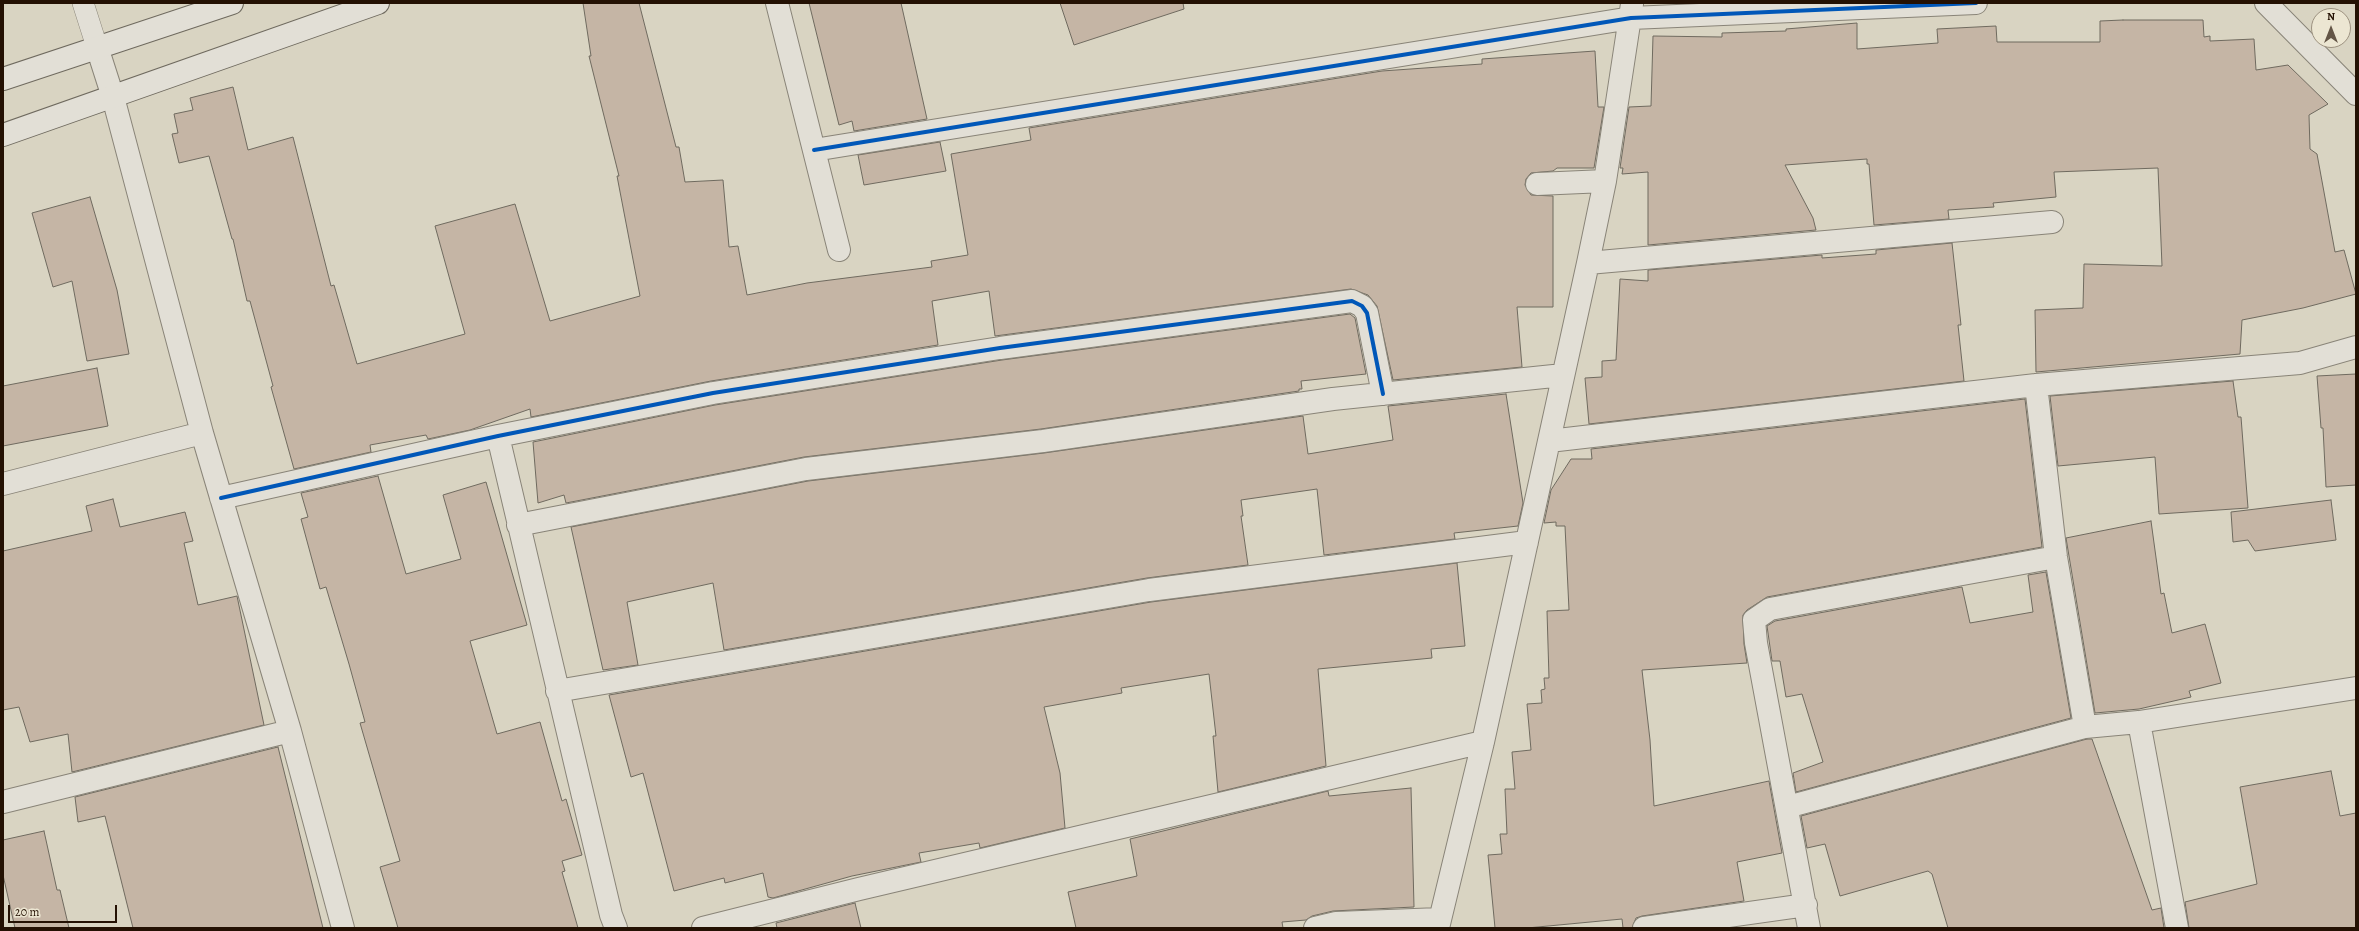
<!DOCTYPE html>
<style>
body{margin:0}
#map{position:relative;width:2359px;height:931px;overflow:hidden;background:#d9d4c2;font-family:Alegreya,serif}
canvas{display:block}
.frame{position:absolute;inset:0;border:4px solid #241103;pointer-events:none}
.north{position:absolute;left:2311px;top:8px;width:40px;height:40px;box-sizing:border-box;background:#ece6d2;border:1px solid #9c917f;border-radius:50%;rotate:0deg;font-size:11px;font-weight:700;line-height:16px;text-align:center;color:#241103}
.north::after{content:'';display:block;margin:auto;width:14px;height:18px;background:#635546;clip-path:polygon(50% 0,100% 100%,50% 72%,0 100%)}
.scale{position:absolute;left:8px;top:905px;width:109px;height:18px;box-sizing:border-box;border:2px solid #241103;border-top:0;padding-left:5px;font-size:12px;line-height:14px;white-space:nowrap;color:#241103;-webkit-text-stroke:3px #ece6d2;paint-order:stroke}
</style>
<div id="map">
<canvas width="2359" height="931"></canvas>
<div class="frame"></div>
<div class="north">N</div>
<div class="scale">20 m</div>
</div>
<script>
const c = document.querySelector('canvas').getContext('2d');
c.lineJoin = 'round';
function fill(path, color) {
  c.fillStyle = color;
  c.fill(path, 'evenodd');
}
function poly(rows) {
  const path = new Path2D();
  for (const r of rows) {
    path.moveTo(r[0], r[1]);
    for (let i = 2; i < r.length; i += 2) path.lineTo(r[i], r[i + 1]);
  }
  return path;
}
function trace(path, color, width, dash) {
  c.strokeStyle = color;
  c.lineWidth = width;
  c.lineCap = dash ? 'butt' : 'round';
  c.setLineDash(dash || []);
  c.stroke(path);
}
const building = poly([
 [583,3,639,3,676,147,679,147,685,182,723,180,729,247,738,246,747,295,807,283,932,267,931,261,968,255,951,154,1031,140,1029,128,1382,71,1482,64,1482,59,1595,51,1598,107,1604,107,1594,168,1557,168,1553,171,1531,173,1526,179,1525,185,1531,195,1553,196,1553,307,1517,307,1522,367,1393,380,1377,306,1368,295,1351,289,995,336,989,291,932,301,938,345,711,381,531,417,530,409,470,430,428,439,426,435,370,445,371,452,294,469,271,387,273,386,250,301,247,301,233,239,232,239,209,156,179,163,172,134,178,133,174,114,193,110,190,98,233,87,248,150,293,137,331,286,334,285,357,364,465,334,435,226,515,204,550,321,640,296,617,176,619,176,589,56,591,56,583,3],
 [809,3,901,3,927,119,854,131,852,121,839,125,809,3],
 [1060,3,1183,3,1184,9,1074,45,1060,3],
 [2123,20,2203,20,2204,37,2210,36,2210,41,2254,39,2256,70,2288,65,2328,104,2309,115,2310,149,2317,154,2335,252,2344,250,2356,294,2303,308,2242,320,2240,354,2036,372,2035,310,2083,308,2084,264,2162,266,2158,168,2054,172,2056,197,1993,203,1994,207,1948,210,1949,219,1874,225,1869,164,1867,164,1867,159,1785,165,1813,218,1816,230,1648,245,1648,172,1622,174,1623,168,1620,168,1629,107,1651,106,1653,36,1722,37,1722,33,1786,31,1786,29,1857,23,1857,49,1938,43,1937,29,1996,26,1997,42,2100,42,2100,21,2123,20],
 [940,142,946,171,864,185,858,155,940,142],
 [90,197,117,290,129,354,87,361,72,281,53,287,32,213,90,197],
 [1952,243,1961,325,1958,325,1964,381,1589,424,1585,378,1602,377,1602,361,1616,360,1620,279,1648,281,1648,270,1822,255,1822,258,1876,254,1876,250,1952,243],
 [1350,314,1355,318,1366,374,1301,381,1302,389,1299,389,1299,391,1041,429,804,457,566,503,564,495,538,503,533,442,715,405,1002,360,1350,314],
 [97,368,108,426,3,446,3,386,97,368],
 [2356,374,2356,485,2326,487,2323,428,2321,428,2317,376,2356,374],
 [2233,381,2238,417,2241,417,2248,508,2159,514,2155,457,2058,466,2050,396,2233,381],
 [1506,394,1523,503,1518,526,1454,533,1455,539,1324,555,1317,489,1241,500,1243,516,1241,516,1248,565,1147,578,724,650,713,583,627,602,638,665,603,670,571,527,808,481,1044,453,1303,416,1308,454,1393,440,1388,406,1506,394],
 [2025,399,2042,547,1767,597,1747,610,1743,615,1744,644,1747,663,1642,670,1650,740,1654,806,1769,781,1782,853,1737,862,1744,901,1642,916,1636,918,1632,928,1623,928,1622,919,1527,928,1495,928,1488,855,1502,854,1500,834,1507,834,1505,789,1515,789,1512,752,1531,750,1527,704,1542,703,1541,690,1545,689,1544,678,1549,678,1547,611,1569,610,1565,526,1556,526,1556,522,1544,523,1551,490,1571,459,1592,459,1591,449,2025,399],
 [378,476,406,574,461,559,443,495,486,482,527,625,470,641,497,734,540,722,562,801,566,799,582,855,562,861,565,871,562,872,578,928,398,928,380,867,400,861,360,723,365,722,349,664,326,587,320,589,301,519,308,517,301,493,378,476],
 [113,499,120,527,185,512,193,541,184,543,198,605,237,596,264,725,72,772,68,734,30,742,19,707,3,710,3,551,92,531,86,506,113,499],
 [2331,500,2336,540,2255,551,2248,540,2233,542,2231,512,2331,500],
 [2151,521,2161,594,2164,593,2172,633,2205,624,2221,683,2189,691,2191,697,2139,709,2095,713,2066,538,2151,521],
 [1457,563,1465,646,1431,649,1432,658,1318,669,1326,766,1218,792,1213,736,1216,736,1209,674,1121,688,1122,693,1044,707,1060,773,1065,828,980,848,979,843,919,853,921,862,852,876,773,898,768,897,763,873,725,883,724,878,674,891,643,773,631,777,609,695,1151,602,1457,563],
 [2046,572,2071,718,1796,792,1793,773,1823,762,1802,694,1786,697,1780,661,1772,661,1767,626,1775,621,1962,587,1970,623,2033,612,2028,575,2046,572],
 [2087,739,2092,739,2152,910,2161,908,2164,928,1948,928,1932,874,1928,871,1840,896,1825,844,1807,848,1801,816,2087,739],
 [278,747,323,928,133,928,105,816,78,822,75,797,278,747],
 [2331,771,2340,816,2356,813,2356,928,2189,928,2185,902,2257,884,2240,787,2331,771],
 [1411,788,1414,907,1333,911,1312,916,1306,920,1282,922,1283,928,1076,928,1068,892,1137,876,1130,839,1328,791,1329,796,1411,788],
 [44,831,57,890,60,890,69,928,15,928,3,875,3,840,44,831],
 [855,903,861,928,777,928,776,923,855,903]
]);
fill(building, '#c5b5a5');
trace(building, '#6f6a5f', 1);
const lane = poly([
 [83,3,97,47]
]);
const street = poly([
 [777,3,839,250],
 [2266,3,2356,94],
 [97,47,113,97,202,433,290,731,343,928],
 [814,150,1631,18,1976,3],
 [1537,184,1605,181],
 [1588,263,2052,222],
 [2036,385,2056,557,2085,727],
 [498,436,611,915,616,928],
 [1549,441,2036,385,2300,363,2356,347],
 [3,484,202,433],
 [221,498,498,436,713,393,1000,348,1352,301,1362,306,1367,313,1383,394],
 [518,525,806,469,1043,441,1333,399,1563,375],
 [557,691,1149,590,1527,542],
 [2139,722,2177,928],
 [3,802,290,731],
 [1787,807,2085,727,2139,722,2356,688],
 [703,928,859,889,1483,742],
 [1315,928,1336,923,1440,919],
 [1438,928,1483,742,1588,263,1605,181,1632,4],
 [1644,928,1806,905],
 [1809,928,1756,643,1754,620,1770,609,2056,557]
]);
const secondary = poly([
 [3,79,232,3],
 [3,135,378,3]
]);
trace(lane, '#898478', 22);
trace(street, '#898478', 24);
trace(secondary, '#6f6a5f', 24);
trace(lane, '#e2dfd6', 21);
trace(street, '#e2dfd6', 22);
trace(secondary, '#e2dfd6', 22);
trace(poly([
 [814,150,1631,18,1976,3],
 [221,498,498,436,713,393,1000,348,1352,301,1362,306,1367,313,1383,394]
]), '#0057b8', 4);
</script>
